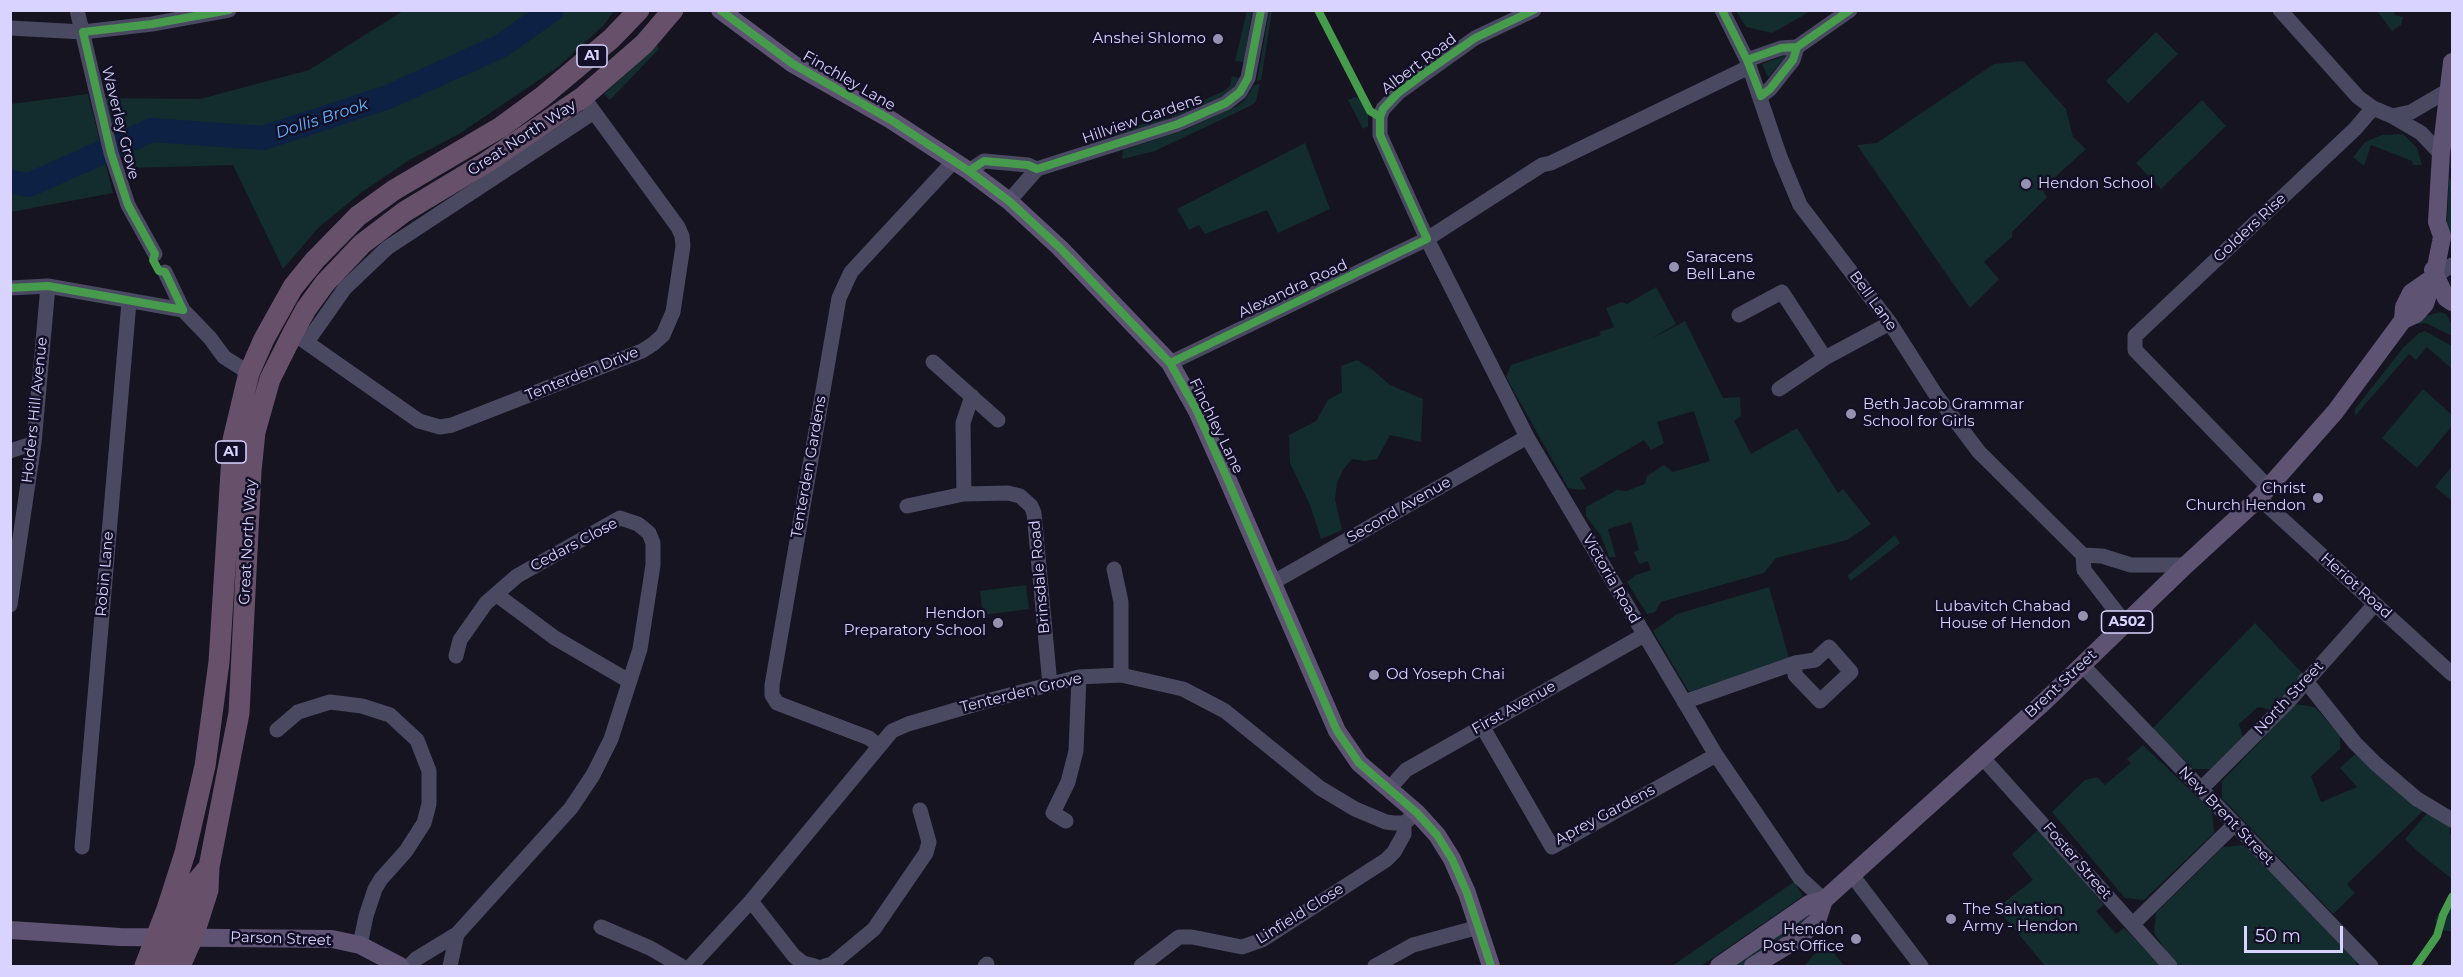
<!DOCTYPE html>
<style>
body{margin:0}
#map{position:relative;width:2463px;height:977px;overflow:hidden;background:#161421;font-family:Montserrat,sans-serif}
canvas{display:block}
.frame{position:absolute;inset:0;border:12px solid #d9d4ff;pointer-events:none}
.scale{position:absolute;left:2244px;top:926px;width:99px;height:27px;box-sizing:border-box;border:3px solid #d9d4ff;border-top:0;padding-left:8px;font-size:18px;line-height:21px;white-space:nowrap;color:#d9d4ff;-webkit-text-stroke:4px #130f26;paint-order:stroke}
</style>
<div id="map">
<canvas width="2463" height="977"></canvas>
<div class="frame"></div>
<div class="scale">50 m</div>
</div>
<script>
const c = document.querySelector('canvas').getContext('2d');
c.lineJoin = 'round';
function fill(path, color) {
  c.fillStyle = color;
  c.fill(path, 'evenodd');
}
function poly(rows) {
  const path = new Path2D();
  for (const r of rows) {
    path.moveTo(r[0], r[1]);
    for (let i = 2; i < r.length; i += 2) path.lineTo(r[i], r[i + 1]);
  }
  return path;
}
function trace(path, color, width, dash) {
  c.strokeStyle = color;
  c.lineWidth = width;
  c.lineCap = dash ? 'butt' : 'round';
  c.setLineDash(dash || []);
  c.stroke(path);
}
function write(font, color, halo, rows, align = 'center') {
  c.font = font + ' Montserrat,sans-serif';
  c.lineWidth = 5;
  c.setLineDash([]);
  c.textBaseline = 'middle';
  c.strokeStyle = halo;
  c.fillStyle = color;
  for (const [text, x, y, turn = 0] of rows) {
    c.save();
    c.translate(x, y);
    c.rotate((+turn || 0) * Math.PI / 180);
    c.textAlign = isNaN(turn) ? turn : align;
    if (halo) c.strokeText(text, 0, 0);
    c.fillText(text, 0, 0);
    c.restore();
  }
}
fill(poly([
 [403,11,614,11,603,26,558,67,459,134,411,159,362,192,319,227,283,269,233,165,130,168,101,98,200,99,309,70],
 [1247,11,1252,11,1244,62,1235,61],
 [1269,11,1272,11,1261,80,1257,81],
 [1736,11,1811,11,1772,33,1746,27],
 [2377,11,2395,11,2394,15,2403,17,2401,25,2392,31],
 [2156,32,2178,54,2128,103,2106,81],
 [657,45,659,49,610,100,604,94],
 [1789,54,1768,77,1762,64],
 [2023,61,2066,109,2073,137,2086,149,2042,189,2047,197,2012,232,2012,237,1984,262,1999,279,1970,308,1857,145,1877,143,1994,64],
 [1232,76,1239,78,1233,88,1226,95,1172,118,1171,115,1224,91,1230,86],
 [1260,84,1256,101,1252,105,1155,151,1122,159,1123,150,1182,131,1237,106,1244,101,1254,85],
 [88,94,113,193,11,212,11,104],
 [1355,97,1359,98,1368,115,1368,126,1363,129,1348,100],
 [2202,100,2226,126,2161,189,2136,163],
 [1165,116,1166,120,1116,136,1115,134],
 [2403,134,2417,148,2422,165,2413,165,2412,161,2371,145,2364,166,2353,157,2365,142,2382,135],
 [1305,143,1330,209,1278,233,1267,210,1205,234,1199,225,1189,230,1177,209],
 [2449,177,2452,183,2451,242,2446,241],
 [1656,287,1676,324,1651,339,1685,321,1723,398,1740,397,1741,416,1734,421,1751,454,1797,428,1838,493,1843,489,1871,524,1847,540,1776,558,1764,573,1661,602,1655,612,1647,614,1627,582,1636,575,1651,570,1648,561,1639,564,1634,552,1639,550,1631,522,1608,529,1616,557,1609,557,1601,536,1586,516,1586,507,1617,490,1626,491,1645,484,1647,476,1664,465,1673,472,1710,461,1694,411,1657,422,1664,443,1651,450,1644,440,1580,478,1586,489,1580,490,1568,488,1506,377,1511,365,1601,335,1599,332,1614,327,1606,308,1622,302,1627,304],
 [2440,312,2446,314,2452,325,2452,336,2426,323,2415,324,2426,316],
 [2425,331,2452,346,2452,369,2427,347,2416,360,2409,354,2355,416,2355,409,2403,348,2419,333],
 [1357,360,1373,370,1390,385,1423,399,1421,442,1390,435,1377,459,1365,461,1352,459,1343,470,1337,483,1335,499,1342,530,1321,539,1310,505,1290,463,1289,435,1316,421,1328,400,1342,392,1341,366],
 [2423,389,2452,415,2452,426,2417,468,2382,438],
 [2452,466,2452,501,2435,487],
 [1895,535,1900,543,1851,581,1847,576],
 [1026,585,1029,609,983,615,980,591],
 [1769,587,1789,658,1689,692,1653,631,1677,614],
 [2255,623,2304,675,2273,710,2258,707,2239,724,2243,738,2211,769,2194,769,2152,729],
 [2296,704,2315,707,2340,736,2340,749,2311,776,2321,802,2357,787,2340,768,2355,754,2423,811,2347,884,2355,893,2333,914,2222,798,2222,781],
 [2143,745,2212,811,2214,833,2144,900,2125,898,2052,812,2085,780,2097,777,2105,785,2131,763,2127,759],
 [2428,812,2451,825,2449,833,2452,836,2452,879,2417,851,2405,839],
 [2040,828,2104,905,2096,911,2116,934,2124,928,2162,966,2045,966,1997,908,2033,880,2012,854],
 [2244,845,2357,960,2355,966,2176,966,2154,933,2156,913,2223,847],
 [1794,882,1803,896,1701,966,1672,966],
 [2452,889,2452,931,2445,931,2435,920],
 [1810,906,1813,916,1768,954,1743,966,1727,966],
 [1825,942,1844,966,1804,966]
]), '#132c2d');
trace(poly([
 [10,182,29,185,152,130,263,138,388,97,501,46,552,10]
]), '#0d2144', 24);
trace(poly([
 [77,10,111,153,128,205,155,254],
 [1534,10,1475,38,1398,93,1383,109,1380,117,1380,135,1427,239,1527,437,1716,755,1800,878,1824,900],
 [1722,10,1747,60,1780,157,1800,205,1890,323,1936,395,1979,452,2083,555,2102,556,2131,565,2186,565],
 [2280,10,2358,97,2373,108,2392,116,2421,133,2441,154],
 [10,28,83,32,152,24,229,10],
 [1747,60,1781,48,1797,47,1850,10],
 [1761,96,1770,89,1793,60,1797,47],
 [2392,116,2411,112,2447,91],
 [969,171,984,161,1028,165,1037,169,1178,124,1226,103,1240,92,1248,78,1261,10],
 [1009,201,1037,169],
 [165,272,183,310],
 [2434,277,2452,265],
 [10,288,48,286,183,310,210,338,224,357,249,373],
 [1739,315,1782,292,1825,358],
 [293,333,419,421,440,427,452,425,642,351,653,344,663,335,673,312,683,246,682,236,678,227,583,97],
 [307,342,345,288,387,248,594,112],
 [933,362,998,420],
 [1170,363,1427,239,1542,165,1551,163,1749,67],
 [1779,389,1825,358,1890,323],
 [10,451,34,443],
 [2269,488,2135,350,2135,336,2355,129,2373,108],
 [964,494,963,423,972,396],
 [2259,498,2452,674],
 [907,506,964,494,1008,493,1020,496,1031,506,1034,513,1050,685],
 [2083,555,2084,570,2125,623],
 [1114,569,1121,602,1121,675],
 [1272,583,1527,437],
 [497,595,555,638,629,681],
 [10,605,34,443,48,286],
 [2082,665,2371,966],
 [2305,680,2355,743,2376,764,2417,799,2452,820],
 [1684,702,1795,663,1815,660,1829,647,1851,672,1820,701,1795,675,1795,663],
 [1482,726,1552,847,1716,755],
 [277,730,298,712,330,702,362,706,390,715,417,740,429,771,429,804,424,823,406,851,381,879,375,889,366,916,360,945],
 [879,746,869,738,777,703,772,695,772,685,839,298,851,272,954,161],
 [1982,757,2170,966],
 [1389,789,1406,770,1644,635],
 [2201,789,2287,703,2375,604],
 [1066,821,1053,813,1068,782,1076,751,1079,677],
 [82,847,129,302],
 [1852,875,1921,966],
 [751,901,794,956,803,963,815,966],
 [2133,924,2235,824],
 [601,927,650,948,681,966],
 [409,966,416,959,457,934,571,808,593,775,611,739,640,649,653,565,653,543,649,533,638,524,620,518,517,576,486,603,460,640,456,656],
 [450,966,457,934],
 [691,966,751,901,892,731,908,724,983,702,1079,677,1121,675,1183,689,1225,711,1320,788,1355,809,1386,822,1394,823,1404,823,1417,813],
 [825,966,832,964,874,929,926,853,929,842,920,810],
 [985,966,987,964],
 [1141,966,1179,937,1192,937,1242,947,1262,940,1386,860,1394,852,1404,834,1404,823],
 [1375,966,1413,945,1479,927]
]), '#4a4962', 15);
trace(poly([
 [720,10,793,64,891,120,969,171,1009,201,1060,248,1170,363,1197,411,1227,478,1337,731,1359,763,1417,813,1437,835,1452,859,1467,893,1491,966],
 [2433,270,2446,298,2452,302],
 [2403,320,2404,307,2411,293,2434,277],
 [10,930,120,937,332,939,360,945,400,966],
 [1719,966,1809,904,1824,900],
 [1753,966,1796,940,1817,921,1824,900,2044,702,2186,565,2259,498,2335,412,2403,320,2416,314,2425,304,2434,277,2441,242,2442,236,2437,222,2441,154,2452,62]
]), '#5e5373', 18);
trace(poly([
 [145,966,167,909,185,853,205,766,219,662,233,440,249,373,264,339,293,287,315,260,358,216,394,190,501,127,542,97,611,39,639,10],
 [162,966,192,887,209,867],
 [180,966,193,937,208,890,209,867,239,713,251,471,255,432,270,379,293,333,306,309,325,283,362,244,404,212,487,162,583,97,644,44,673,10]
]), '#67516a', 21);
trace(poly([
 [720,10,793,64,891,120,969,171,1009,201,1060,248,1170,363,1197,411,1227,478,1337,731,1359,763,1417,813,1437,835,1452,859,1467,893,1491,966],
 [1318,10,1370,111,1380,117],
 [1722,10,1747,60,1761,96,1770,89,1793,60,1797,47],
 [1747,60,1781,48,1797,47,1850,10],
 [969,171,984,161,1028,165,1037,169,1178,124,1226,103,1240,92,1248,78,1261,10],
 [10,288,48,286,183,310],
 [183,310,165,272,159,271,153,260,155,254,128,205,111,153,83,32,152,24,229,10],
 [1170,363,1427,239,1380,135,1380,117,1383,109,1398,93,1422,75,1475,38,1534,10],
 [2416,966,2437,936,2443,915,2452,897]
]), '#469c4c', 8);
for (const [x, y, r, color] of [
 [1218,39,6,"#9591b1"],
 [2026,184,6,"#9591b1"],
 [1674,267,6,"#9591b1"],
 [1851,414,6,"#9591b1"],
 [2318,498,6,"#9591b1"],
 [2083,616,6,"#9591b1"],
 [998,623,6,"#9591b1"],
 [1374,675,6,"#9591b1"],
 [1951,919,6,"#9591b1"],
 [1856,939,6,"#9591b1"]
]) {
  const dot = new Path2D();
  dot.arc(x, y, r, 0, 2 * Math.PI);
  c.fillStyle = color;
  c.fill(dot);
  trace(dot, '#130f26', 2);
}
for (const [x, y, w] of [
 [592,56,30],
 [231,452,30],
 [2127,622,51]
]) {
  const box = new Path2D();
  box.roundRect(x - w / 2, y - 11, w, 22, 4.5);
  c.fillStyle = '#130f26';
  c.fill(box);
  trace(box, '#d9d4ff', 1.5);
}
write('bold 14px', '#d9d4ff', null, [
 ["A1",592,56],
 ["A1",231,452],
 ["A502",2127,622]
]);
write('15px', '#d9d4ff', '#130f26', [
 ["Anshei Shlomo",1206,39],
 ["Hendon School",2038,184,"left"],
 ["Saracens",1686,258,"left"],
 ["Bell Lane",1686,275,"left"],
 ["Beth Jacob Grammar",1863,405,"left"],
 ["School for Girls",1863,422,"left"],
 ["Christ",2306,489],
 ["Church Hendon",2306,506],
 ["Lubavitch Chabad",2071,607],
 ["House of Hendon",2071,624],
 ["Hendon",986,614],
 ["Preparatory School",986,631],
 ["Od Yoseph Chai",1386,675,"left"],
 ["The Salvation",1963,910,"left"],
 ["Army - Hendon",1963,927,"left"],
 ["Hendon",1844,930],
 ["Post Office",1844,947]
], 'right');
write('15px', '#d9d4ff', '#130f26', [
 ["Albert Road",1419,64,-37],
 ["Finchley Lane",849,81,30],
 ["Hillview Gardens",1142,119,-19],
 ["Waverley Grove",120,123,76],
 ["Great North Way",522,138,-33],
 ["Golders Rise",2250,228,-43],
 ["Alexandra Road",1293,289,-25],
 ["Bell Lane",1873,301,54],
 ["Tenterden Drive",582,374,-22],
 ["Holders Hill Avenue",35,410,-84],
 ["Finchley Lane",1216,426,64],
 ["Tenterden Gardens",809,467,-80],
 ["Second Avenue",1399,510,-30],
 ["Great North Way",248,542,-87],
 ["Cedars Close",574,545,-28],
 ["Robin Lane",105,574,-85],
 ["Brinsdale Road",1040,577,-95],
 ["Victoria Road",1611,579,60],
 ["Heriot Road",2356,586,42],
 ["Brent Street",2061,684,-43],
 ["Tenterden Grove",1021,693,-14],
 ["North Street",2289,698,-47],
 ["First Avenue",1514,708,-29],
 ["Aprey Gardens",1605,815,-28],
 ["New Brent Street",2226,816,46],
 ["Foster Street",2077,861,49],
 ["Linfield Close",1300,914,-32],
 ["Parson Street",281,939,2]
]);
write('italic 16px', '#62b6ff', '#130f26', [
 ["Dollis Brook",322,119,-18]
]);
</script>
